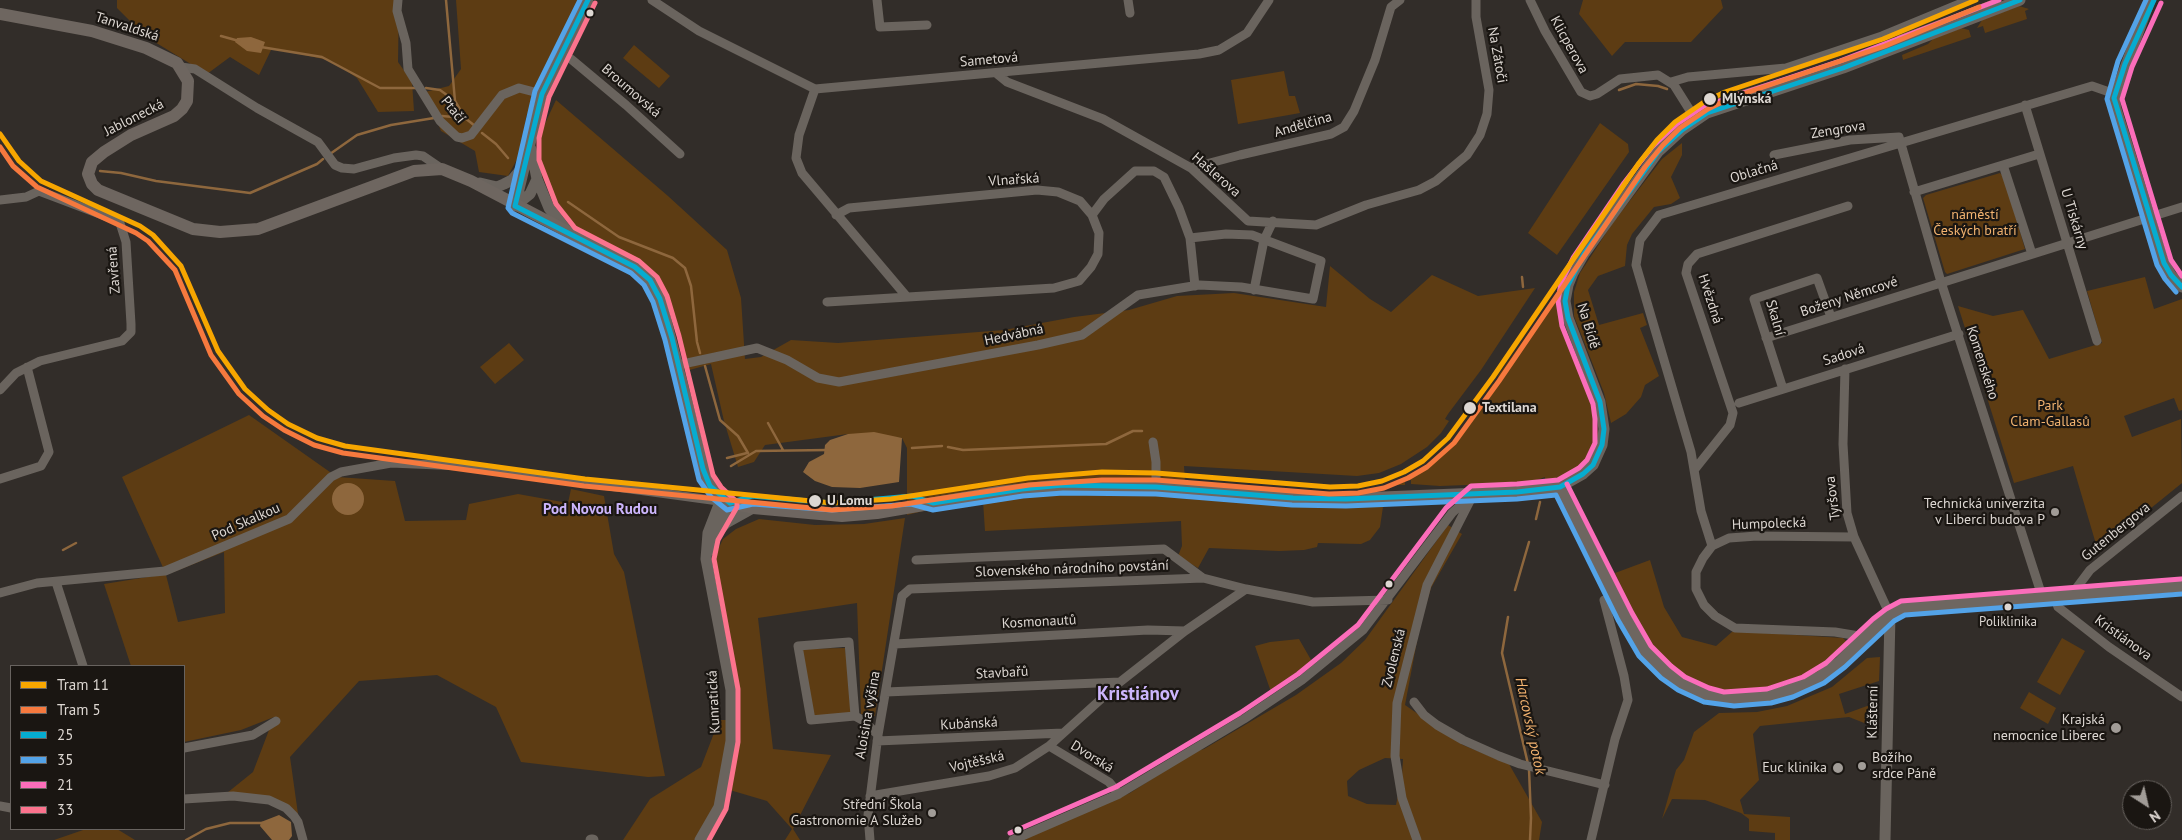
<!DOCTYPE html>
<meta charset="utf-8">
<style>
body{margin:0}
#map{position:relative;width:2182px;height:840px;overflow:hidden;background:#322d29;font-family:"PT Sans",sans-serif}
canvas{display:block}
.legend{position:absolute;left:10px;top:665px;width:175px;height:165px;box-sizing:border-box;background:#1a1612;border:1px solid #68635f;margin:0;padding:6px 9px;list-style:none;font-size:15px;color:#ddd7d2}
.legend li{display:flex;align-items:center;gap:10px;height:25px}
.legend b{width:25px;border:1px solid #68635f}
.north{position:absolute;left:2122px;top:780px;width:50px;height:50px;box-sizing:border-box;background:#1a1612;border:1px solid #68635f;border-radius:50%;rotate:145deg;font-size:14px;font-weight:700;line-height:20px;text-align:center;color:#ddd7d2}
.north::after{content:'';display:block;margin:auto;width:18px;height:22px;background:#a19c97;clip-path:polygon(50% 0,100% 100%,50% 72%,0 100%)}
</style>
<div id="map">
<canvas width="2182" height="840"></canvas>
<ul class="legend">
<li><b style="height:6px;background:#f7a600"></b>Tram 11</li>
<li><b style="height:6px;background:#f6793e"></b>Tram 5</li>
<li><b style="height:6px;background:#06acd0"></b>25</li>
<li><b style="height:6px;background:#53a3e8"></b>35</li>
<li><b style="height:6px;background:#fb6dba"></b>21</li>
<li><b style="height:6px;background:#fc738d"></b>33</li>
</ul>
<div class="north">N</div>
</div>
<script>
const c = document.querySelector('canvas').getContext('2d');
c.lineJoin = 'round';
function fill(path, color) {
  c.fillStyle = color;
  c.fill(path, 'evenodd');
}
function poly(rows) {
  const path = new Path2D();
  for (const r of rows) {
    if (r.length === 3) {
      path.moveTo(r[0] + r[2], r[1]);
      path.arc(r[0], r[1], r[2], 0, 2 * Math.PI);
      continue;
    }
    path.moveTo(r[0], r[1]);
    for (let i = 2; i < r.length; i += 2) path.lineTo(r[i], r[i + 1]);
  }
  return path;
}
function trace(path, color, width, dash) {
  c.strokeStyle = color;
  c.lineWidth = width;
  c.lineCap = dash ? 'butt' : 'round';
  c.setLineDash(dash || []);
  c.stroke(path);
}
function write(font, color, halo, rows, align = 'center') {
  c.font = font + ' "PT Sans",sans-serif';
  c.lineWidth = 4.5;
  c.setLineDash([]);
  c.textBaseline = 'middle';
  c.strokeStyle = halo;
  c.fillStyle = color;
  for (const [text, x, y, turn = 0] of rows) {
    c.save();
    c.translate(x, y);
    c.rotate((+turn || 0) * Math.PI / 180);
    c.textAlign = isNaN(turn) ? turn : align;
    if (halo) c.strokeText(text, 0, 0);
    c.fillText(text, 0, 0);
    c.restore();
  }
}
fill(poly([
 [117,0,399,0,398,62,412,82,414,111,378,112,357,78,332,61,272,48,259,75,230,57,207,74,145,36,117,8],
 [456,0,579,0,526,117,523,148,508,176,479,172,475,151,441,131,425,92,449,86,461,69],
 [1583,0,1721,0,1723,8,1691,42,1625,42,1612,56,1579,14],
 [2019,6,2029,9,2025,11,2027,19,1985,33,1983,26,1977,28,1982,20],
 [1961,28,1969,30,1971,37,1903,60,1902,55,1928,44,1933,39],
 [634,45,670,76,659,88,623,58],
 [1284,71,1289,96,1295,96,1300,113,1238,124,1231,80],
 [556,100,668,196,727,250,741,298,745,359,761,357,791,340,838,343,1004,330,1074,317,1129,310,1177,296,1234,293,1326,307,1330,266,1370,299,1391,312,1432,275,1478,296,1535,288,1481,370,1448,414,1445,419,1449,421,1441,433,1427,447,1401,464,1379,473,1357,476,1184,466,1186,496,1314,507,1383,507,1380,527,1370,540,1361,544,1318,543,1317,547,1304,550,1279,551,1209,548,1198,568,1178,556,1182,546,1181,521,985,531,983,501,944,506,907,515,907,448,902,438,848,434,765,445,754,462,738,467,724,421,711,364,686,371,676,319,664,287,647,267,575,228,557,206,541,174,537,153,542,130],
 [1600,123,1628,144,1629,152,1557,255,1528,233],
 [1682,143,1682,155,1671,177,1680,198,1671,204,1654,207,1632,234,1627,245,1625,266,1598,276,1588,290,1599,325,1643,313,1647,325,1640,328,1659,376,1645,385,1641,397,1626,414,1611,423,1604,393,1574,316,1574,292,1580,273,1612,224,1662,159],
 [2000,173,2004,177,2025,249,1947,274,1945,272,1923,198,1926,195],
 [2145,277,2154,309,2182,299,2182,410,2179,411,2174,398,2124,416,2132,437,2181,419,2182,483,2098,551,2073,466,2014,483,1958,306,1993,316,2023,310,2049,359,2102,343,2087,291],
 [1555,296,1560,300,1563,324,1596,410,1598,436,1589,458,1571,472,1545,483,1545,477,1532,482,1519,483,1440,486,1411,484,1411,480,1405,481,1405,485,1395,485,1421,470,1458,436,1493,384,1497,385,1500,380,1498,376],
 [509,343,524,360,495,384,480,367],
 [249,415,337,477,395,481,405,521,466,520,469,504,518,494,568,503,571,489,604,496,614,554,624,572,665,776,648,777,521,762,496,707,437,675,359,681,290,757,298,814,286,804,227,793,253,772,274,717,241,730,184,742,184,666,131,666,104,584,166,574,122,477],
 [224,552,225,613,178,622,166,575],
 [905,518,875,716,861,714,857,603,758,618,773,749,831,755,793,829,800,840,785,840,792,829,767,801,723,788,700,840,623,840,650,799,701,767,719,720,731,720,715,604,716,554,723,539,736,529,759,519,815,525,864,524],
 [1448,525,1462,534,1431,588,1420,625,1405,705,1463,745,1509,764,1542,822,1539,840,1022,840,1130,793,1194,752,1204,749,1296,695,1341,663,1365,640],
 [1385,758,1403,759,1402,776,1396,805,1367,804,1348,796,1347,781,1359,770],
 [1650,560,1664,607,1682,637,1716,646,1733,631,1843,638,1847,642,1845,647,1829,664,1816,674,1778,689,1743,693,1716,692,1699,686,1672,669,1643,636,1615,573],
 [2062,638,2085,651,2060,695,2037,682],
 [1299,639,1314,665,1271,692,1255,646,1270,642],
 [845,648,854,715,812,719,802,649],
 [1880,657,1879,681,1839,694,1845,714,1878,702,1877,728,1849,717,1760,726,1753,734,1759,780,1740,800,1744,814,1790,817,1790,840,1775,840,1775,833,1749,831,1749,819,1741,813,1705,800,1672,799,1662,819,1676,770,1684,760,1694,732,1719,713,1757,712,1787,706,1832,687,1867,658],
 [2029,692,2056,708,2048,724,2020,708],
 [86,829,117,829,135,840,54,840]
]), '#5d3c13');
fill(poly([
 [251,37,265,42,261,53,247,51,235,42,237,38],
 [874,432,902,438,899,482,860,488,832,487,815,481,803,472,809,462,824,454,825,445,830,440,848,434],
 [348,499,16],
 [279,815,291,822,292,836,289,840,272,840,260,826,261,822]
]), '#8e673d');
trace(poly([
 [446,0,455,101],
 [221,36,239,41],
 [1898,37,1995,0],
 [261,47,322,57,380,88,416,88],
 [426,88,440,90,455,101,465,118],
 [1619,90,1636,84,1658,86,1667,89],
 [1718,99,1799,74],
 [442,116,465,118,475,126],
 [482,133,496,144,508,158],
 [330,154,357,135,391,125,434,118],
 [100,171,121,173,156,181,250,193,317,164,323,159],
 [568,202,619,237,673,258,685,268,691,286,697,342,700,353],
 [1522,277,1523,287],
 [705,366,720,420,738,436,748,453],
 [768,423,783,450],
 [948,447,963,450,1106,444,1133,431,1142,431],
 [912,448,942,446],
 [727,458,747,453],
 [731,466,756,451,828,450],
 [1536,519,1540,502],
 [63,550,76,543],
 [1515,590,1529,542],
 [1508,617,1502,653,1528,764],
 [1529,769,1531,818,1530,840],
 [186,840,206,829,230,823,263,823]
]), '#8e673d', 2.5);
trace(poly([
 [398,0,397,11,406,43,408,69,440,121,457,137,462,138,471,135,502,95,519,88,542,94],
 [652,0,699,31,815,89,1199,54,1219,50,1247,33,1269,0],
 [877,0,880,27,927,25],
 [1128,0,1130,13],
 [1530,0,1545,31,1581,92,1590,96,1597,94,1620,79,1658,75,1674,85,1696,120],
 [560,54,571,59,626,105,680,154],
 [181,67,195,69,257,108,318,142,335,165,342,168,354,169,394,158,416,155,423,156,442,169],
 [996,73,1007,82,1103,119,1191,168,1248,221,1316,225,1366,205,1419,190,1436,181,1467,155,1480,135,1487,114,1489,90,1476,17,1476,0],
 [1671,82,1688,77,1786,68,1882,36,1969,0],
 [815,89,799,135,796,158,802,173,907,297],
 [2025,105,2097,341],
 [1774,155,1850,140,1899,137,1941,282,2042,596],
 [2003,165,2032,254],
 [1191,168,1240,155,1331,134,1344,127,1354,111,1375,60,1391,7,1400,0],
 [1914,192,2039,154],
 [0,200,26,197,39,191,113,219,120,223,126,242,131,324,131,332,122,341,40,361,16,373,0,390],
 [1092,215,1104,199,1135,171,1154,171,1164,177,1179,208,1190,238,1195,286],
 [1254,290,1264,240,1273,221],
 [827,302,1054,288,1079,281,1091,267,1098,254,1099,233,1092,215,1080,201,1058,192,1037,190,849,208,836,215],
 [1766,338,2182,207],
 [678,365,757,348,787,360,818,378,839,382,1038,345,1082,335,1138,295,1199,285,1241,287,1313,299,1321,261,1252,235,1226,234,1190,238],
 [1845,369,1843,444,1847,513,1854,537,1890,615],
 [1783,389,1754,299,1817,278,1831,317],
 [1739,403,1959,334],
 [1153,442,1156,462,1156,487],
 [1695,469,1730,425,1733,413,1686,273,1688,264,1697,254,1848,206],
 [0,479,41,466,49,452,27,367],
 [1854,537,1757,536,1729,538,1712,546,1703,558,1696,572,1696,589,1704,605,1715,616,1735,628,1835,632,1865,637],
 [1712,546,1701,511,1691,452,1636,265,1640,240,1659,215,2092,86,2115,94],
 [916,560,1164,549,1203,578],
 [56,582,83,666],
 [0,593,37,583,165,571,289,519,331,477,341,472,391,463,462,466,726,502],
 [2072,594,2090,570,2182,496],
 [2054,595,2058,607,2109,647,2182,697],
 [895,644,1148,630,1185,631],
 [886,692,1120,682],
 [1414,702,1424,715,1437,725,1463,740,1499,756,1520,764,1605,785],
 [855,716,849,642,798,646,811,720,855,716,864,721,878,735],
 [877,741,1063,733],
 [1049,746,1109,782,1119,794],
 [184,748,253,735,276,721],
 [870,796,989,776,1015,768,1049,746,1120,682,1185,631,1246,589,1313,602,1388,600],
 [184,799,233,796,269,800,286,808,294,816,298,822,303,840],
 [0,806,11,808],
 [870,840,868,815,878,735,902,596,910,589,1203,578,1246,589],
 [1013,840,1119,794,1244,719,1302,680,1363,630,1452,513,1474,493],
 [1417,840,1402,798,1395,756,1397,703,1427,585,1471,499],
 [1591,840,1615,739,1628,700,1624,676,1604,600]
]), '#6a645e', 9);
trace(poly([
 [2150,0,2114,98,2116,109,2164,263,2171,275,2182,287],
 [531,149,537,179,549,208,567,231],
 [480,183,497,187,504,184,512,180,522,168],
 [515,206,542,94,588,0],
 [515,206,530,194,537,179],
 [1560,487,1583,474,1593,465,1602,445,1604,429,1600,402,1568,318,1565,301,1568,285,1573,273,1584,254,1658,152,1682,130,1707,113,1843,68,2020,0],
 [714,531,730,503],
 [709,551,717,532,726,523,753,508],
 [591,840,593,840],
 [700,840,719,807,731,741,731,690,706,559,708,533,722,497],
 [1885,840,1890,615]
]), '#6a645e', 11);
trace(poly([
 [0,14,92,31,146,48,177,63,188,81,187,101,182,109,174,116,131,135,104,152,92,162,88,174,92,184,98,190,193,229,220,232,258,229,414,171,442,169,471,181,635,267,650,280,660,299,706,478,716,492,730,503,753,508,842,516,877,513,999,492,1063,485,1156,487,1293,498,1346,499,1517,492,1560,487,1625,617,1645,651,1666,672,1681,683,1706,695,1734,699,1769,696,1790,690,1820,677,1840,662,1865,637,1890,615,1903,608,2182,586]
]), '#6e6660', 12);
trace(poly([
 [588,0,542,94,515,206,635,267,650,280,660,299,672,338,703,469,710,486,730,503,752,496,832,503,912,496,933,503,1022,489,1063,485,1156,487,1293,498,1346,499,1517,492,1560,487,1583,474,1593,465,1602,445,1604,429,1600,402,1568,318,1565,301,1568,285,1584,254,1658,152,1682,130,1707,113,1843,68,2020,0],
 [2154,0,2125,64,2114,98,2164,263,2171,275,2182,287]
]), '#06acd0', 5);
trace(poly([
 [580,0,535,91,508,208,512,213,631,273,644,285,653,302,665,340,699,480,711,497,727,510,753,504,832,510,911,504,933,510,1023,496,1063,493,1156,494,1292,505,1346,506,1517,499,1556,495,1618,620,1639,656,1661,678,1678,690,1704,702,1734,706,1771,703,1793,697,1824,683,1845,667,1894,621,1905,615,2182,594],
 [2146,0,2118,61,2107,99,2157,265,2165,279,2176,292]
]), '#53a3e8', 5);
trace(poly([
 [2161,3,2132,67,2122,99,2171,260,2182,276],
 [1567,484,1632,613,1651,646,1671,666,1685,677,1709,688,1724,692,1767,689,1803,677,1826,663,1873,619,1886,609,1901,601,2181,579],
 [1010,833,1116,787,1240,713,1298,674,1358,625,1446,508,1471,486,1517,484,1558,480,1579,468,1587,460,1595,443,1595,419,1593,404,1562,326,1558,301,1561,283,1573,258,1624,183,1652,147,1677,124,1704,106,1840,61,1999,0]
]), '#fb6dba', 5);
trace(poly([
 [595,3,549,97,539,138,539,160,556,204,575,228,639,261,657,277,667,296,679,336,713,475,721,487,737,502,737,507,718,540,714,559,738,689,738,742,726,809,709,840]
]), '#fc738d', 5);
trace(poly([
 [0,134,19,161,41,181,140,226,153,235,181,266,218,351,245,389,268,410,288,424,317,438,345,446,585,479,832,503,891,499,1028,478,1102,472,1156,473,1330,487,1358,486,1382,481,1404,472,1423,461,1448,438,1493,377,1639,163,1657,140,1675,122,1704,102,1725,92,1883,39,1976,0]
]), '#f7a600', 5);
trace(poly([
 [0,147,13,166,37,187,136,233,148,241,175,270,211,355,239,394,263,416,284,430,314,445,343,453,584,486,832,510,892,506,1029,485,1102,480,1156,480,1329,494,1358,493,1384,488,1408,478,1427,467,1454,443,1499,381,1645,167,1663,145,1680,128,1708,109,1728,99,1885,46,1979,7]
]), '#f6793e', 5);
for (const [x, y, r, color] of [
 [590,13,4.5,"#ddd7d2"],
 [1710,99,7,"#ddd7d2"],
 [1470,408,7,"#ddd7d2"],
 [815,501,7,"#ddd7d2"],
 [2055,512,5,"#a19c97"],
 [1389,584,4.5,"#ddd7d2"],
 [2008,607,4.5,"#ddd7d2"],
 [2116,728,6,"#a19c97"],
 [1862,766,5,"#a19c97"],
 [1838,768,6,"#a19c97"],
 [932,813,5,"#a19c97"],
 [1018,830,4.5,"#ddd7d2"]
]) {
  const dot = new Path2D();
  dot.arc(x, y, r, 0, 2 * Math.PI);
  c.fillStyle = color;
  c.fill(dot);
  trace(dot, '#1a1612', 2);
}
write('13px', '#ddd7d2', '#1a1612', [
 ["Poliklinika",2008,622]
]);
write('14px', '#ddd7d2', '#1a1612', [
 ["Tanvaldská",127,27,18],
 ["Klicperova",1569,45,61],
 ["Na Zátoči",1497,55,80],
 ["Sametová",989,60,-5],
 ["Broumovská",631,91,41],
 ["Ptačí",453,110,51],
 ["Jablonecká",134,118,-27],
 ["Andělčina",1303,125,-16],
 ["Zengrova",1838,130,-9],
 ["Oblačná",1754,172,-17],
 ["Hašlerova",1216,175,41],
 ["Vlnařská",1014,180,-4],
 ["U Tiskárny",2074,219,73],
 ["Zavřená",114,270,-94],
 ["Boženy Němcové",1849,297,-18],
 ["Hvězdná",1710,299,72],
 ["Skalní",1775,318,74],
 ["Na Bídě",1588,326,73],
 ["Hedvábná",1014,335,-12],
 ["Sadová",1844,355,-18],
 ["Komenského",1982,363,72],
 ["Tyršova",1833,498,-97],
 ["Pod Skalkou",246,522,-24],
 ["Humpolecká",1769,524,-2],
 ["Gutenbergova",2116,532,-39],
 ["Slovenského národního povstání",1072,569,-2],
 ["Kosmonautů",1039,622,-3],
 ["Kristiánova",2123,638,36],
 ["Zvolenská",1394,658,-76],
 ["Stavbařů",1002,673,-3],
 ["Kunratická",714,702,-93],
 ["Klášterní",1873,712,-89],
 ["Aloisina výšina",868,715,-80],
 ["Kubánská",969,724,-3],
 ["Dvorská",1092,757,32],
 ["Vojtěšská",977,762,-13]
]);
write('bold 14px', '#ddd7d2', '#1a1612', [
 ["Mlýnská",1722,99],
 ["Textilana",1482,408],
 ["U Lomu",827,501]
], 'left');
write('14px', '#f2b370', '#1a1612', [
 ["náměstí",1975,215],
 ["Českých bratří",1975,231],
 ["Park",2050,406],
 ["Clam-Gallasů",2050,422]
]);
write('14px', '#ddd7d2', '#1a1612', [
 ["Technická univerzita",2045,504],
 ["v Liberci budova P",2045,520],
 ["Krajská",2105,720],
 ["nemocnice Liberec",2105,736],
 ["Božího",1872,758,"left"],
 ["srdce Páně",1872,774,"left"],
 ["Euc klinika",1827,768],
 ["Střední Škola",922,805],
 ["Gastronomie A Služeb",922,821]
], 'right');
write('bold 15px', '#ccb5fc', '#1a1612', [
 ["Pod Novou Rudou",600,510]
]);
write('italic 15px', '#f3b370', '#1a1612', [
 ["Harcovský potok",1530,726,78]
]);
write('bold 19px', '#ccb5fc', '#1a1612', [
 ["Kristiánov",1138,695]
]);
</script>
